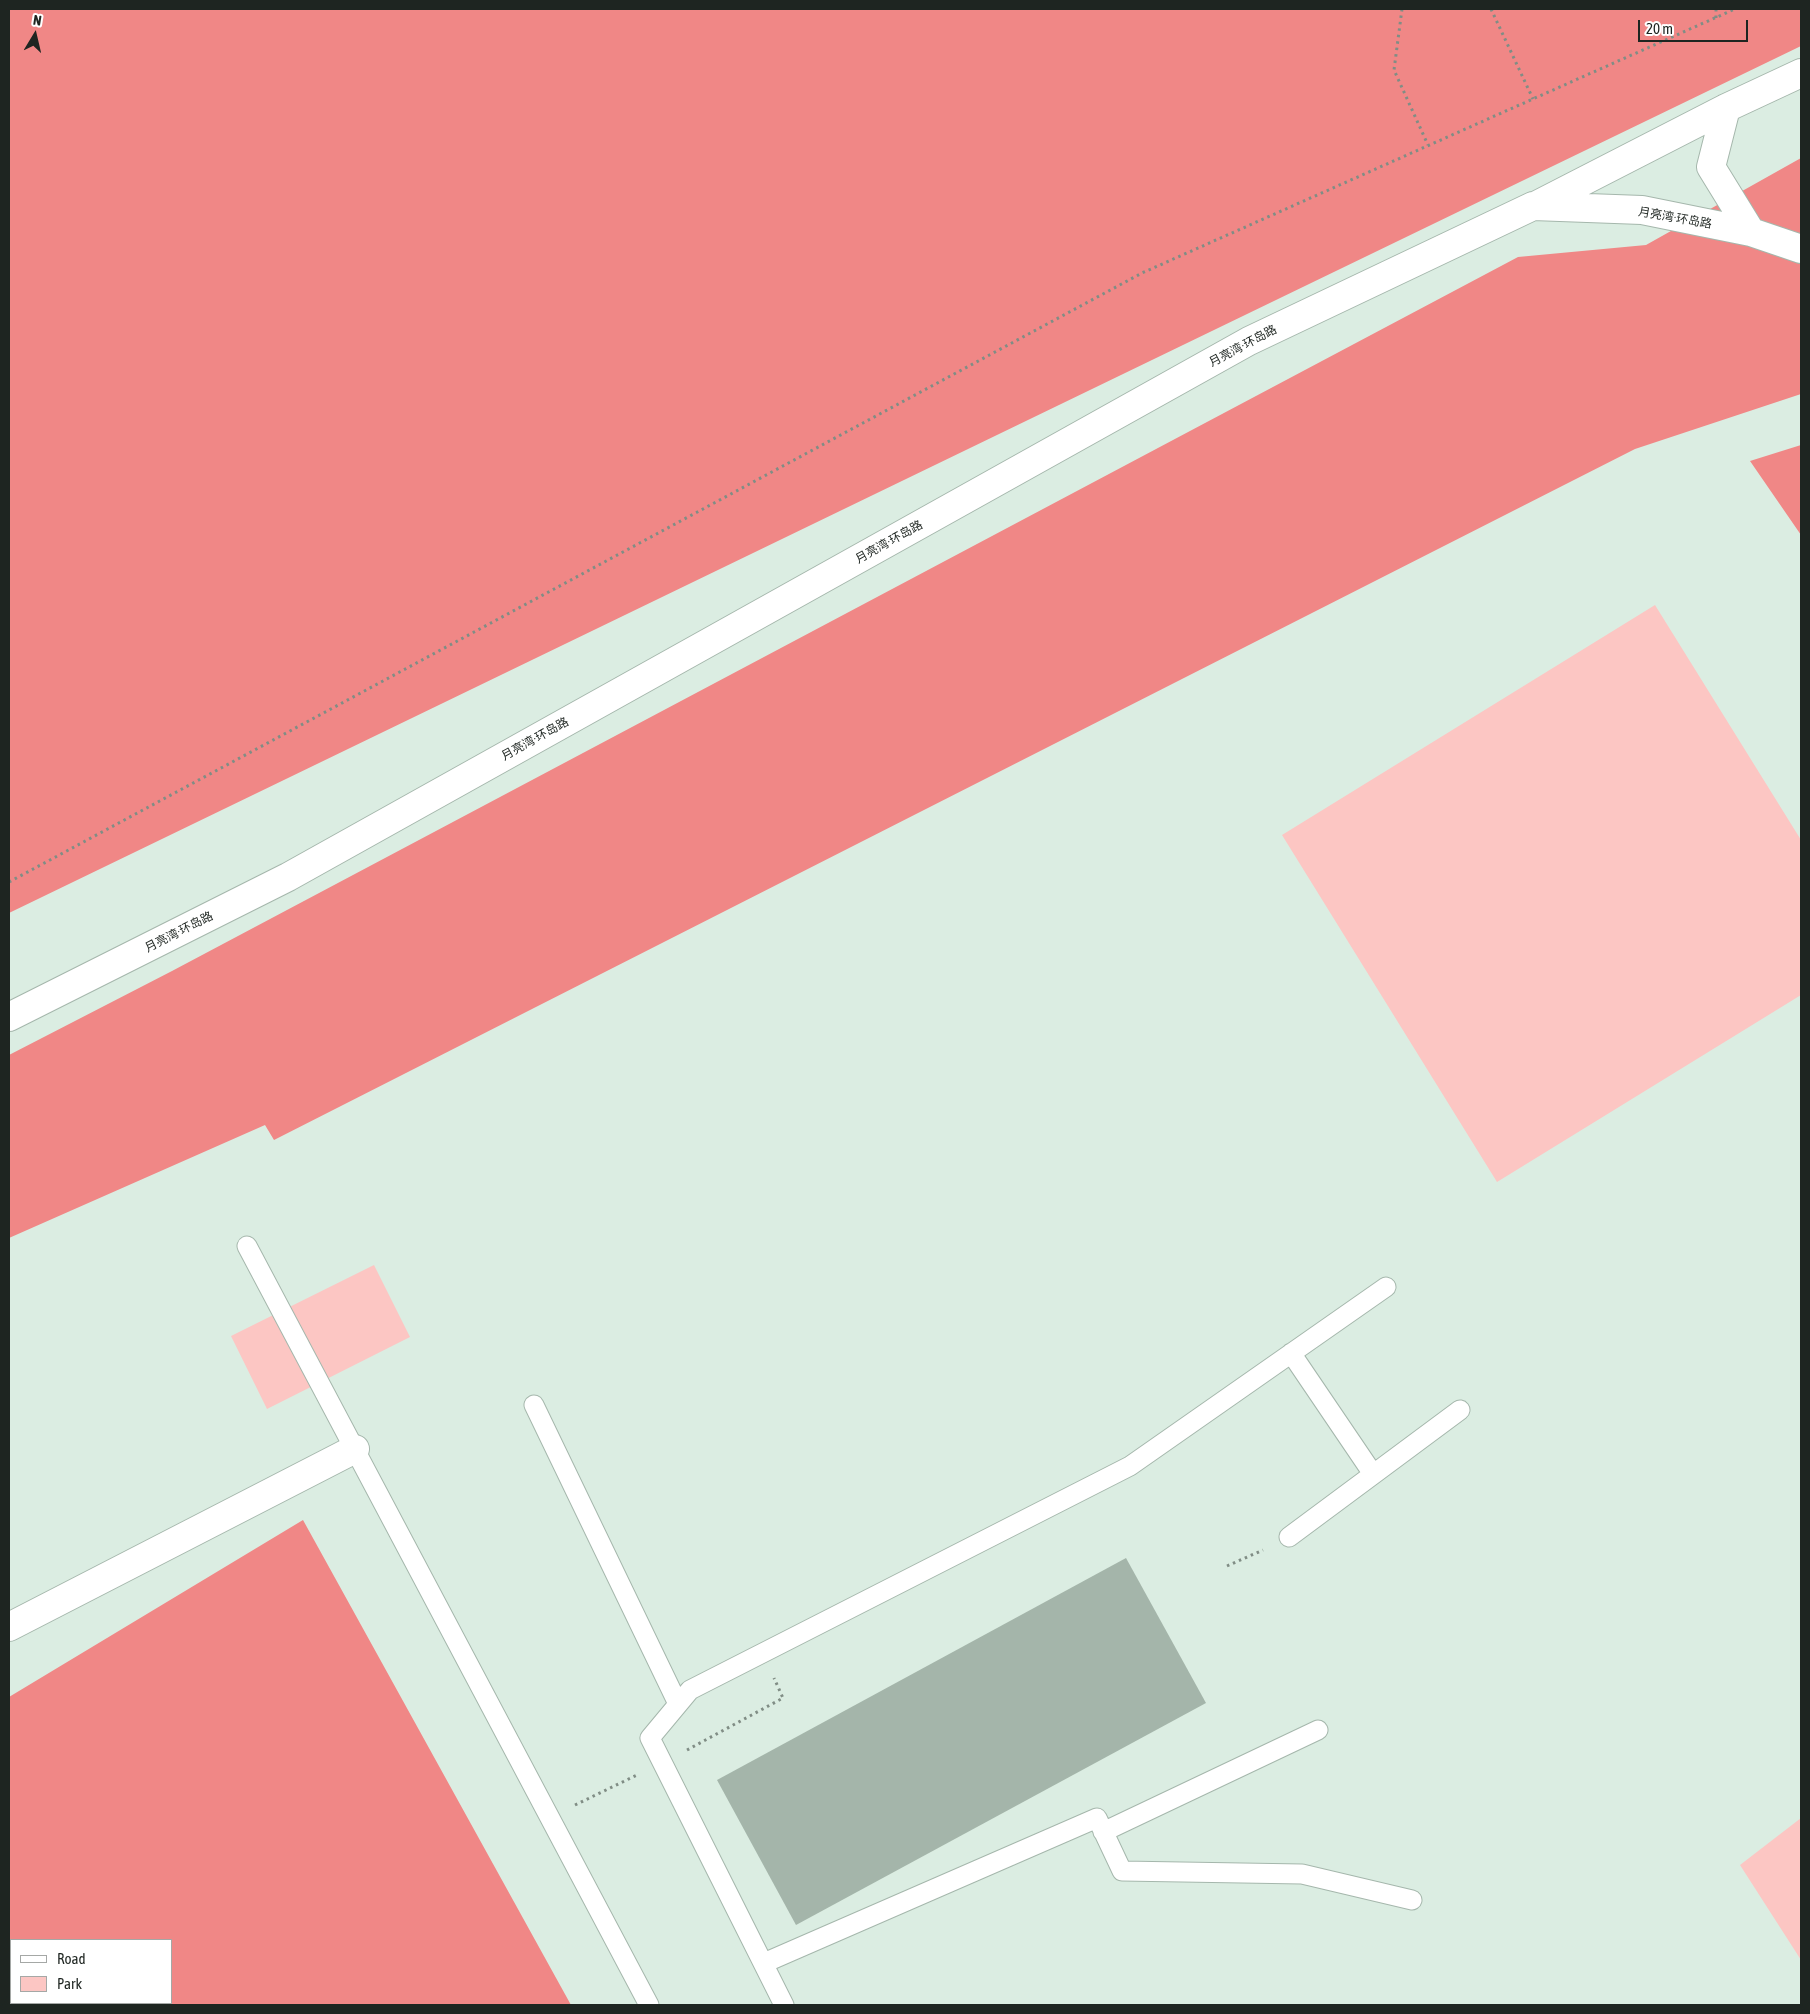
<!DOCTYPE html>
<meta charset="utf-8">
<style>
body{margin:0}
#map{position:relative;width:1810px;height:2014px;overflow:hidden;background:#dbede2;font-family:"Asap Condensed",sans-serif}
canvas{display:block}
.frame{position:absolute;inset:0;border:10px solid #1e2521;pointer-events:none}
.legend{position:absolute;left:10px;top:1939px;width:162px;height:65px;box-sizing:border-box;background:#fff;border:1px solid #a5a8a6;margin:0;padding:6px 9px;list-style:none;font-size:15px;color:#1e2521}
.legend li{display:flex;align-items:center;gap:10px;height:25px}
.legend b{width:25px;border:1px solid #a5a8a6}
.north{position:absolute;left:10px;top:10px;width:50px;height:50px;-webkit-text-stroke:4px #fff;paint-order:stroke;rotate:9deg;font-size:14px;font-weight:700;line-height:20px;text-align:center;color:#1e2521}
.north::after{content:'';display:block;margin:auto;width:18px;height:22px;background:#1e2521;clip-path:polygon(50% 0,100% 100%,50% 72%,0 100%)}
.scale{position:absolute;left:1638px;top:20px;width:110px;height:22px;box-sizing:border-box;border:2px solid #1e2521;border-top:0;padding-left:6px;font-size:15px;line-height:18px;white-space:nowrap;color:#1e2521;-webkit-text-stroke:4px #fff;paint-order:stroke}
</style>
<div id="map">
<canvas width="1810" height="2014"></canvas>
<div class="frame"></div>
<ul class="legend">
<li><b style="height:6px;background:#fff"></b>Road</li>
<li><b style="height:14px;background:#fcc6c3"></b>Park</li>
</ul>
<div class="north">N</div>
<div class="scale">20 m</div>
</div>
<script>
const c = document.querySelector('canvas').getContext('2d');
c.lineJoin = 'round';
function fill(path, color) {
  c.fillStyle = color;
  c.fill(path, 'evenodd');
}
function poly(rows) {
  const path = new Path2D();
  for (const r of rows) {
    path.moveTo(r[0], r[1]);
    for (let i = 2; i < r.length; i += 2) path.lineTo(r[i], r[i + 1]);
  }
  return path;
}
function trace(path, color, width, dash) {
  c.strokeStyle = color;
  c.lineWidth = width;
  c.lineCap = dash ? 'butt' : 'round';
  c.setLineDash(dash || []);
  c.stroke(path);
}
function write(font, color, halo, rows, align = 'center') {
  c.font = font + ' "Asap Condensed","Noto Sans SC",sans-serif';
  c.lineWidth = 4.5;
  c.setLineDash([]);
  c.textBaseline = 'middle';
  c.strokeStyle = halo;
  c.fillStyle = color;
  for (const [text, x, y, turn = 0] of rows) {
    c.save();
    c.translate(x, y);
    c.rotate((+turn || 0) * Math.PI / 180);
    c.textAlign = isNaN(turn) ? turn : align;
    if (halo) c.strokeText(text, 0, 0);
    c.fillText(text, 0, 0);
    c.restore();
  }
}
fill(poly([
 [1655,605,1801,840,1801,995,1497,1182,1282,835],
 [374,1265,410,1337,267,1409,231,1336],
 [1801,1818,1801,1960,1740,1865]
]), '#fcc6c3');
fill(poly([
 [9,9,1801,9,1801,46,9,913],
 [1801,158,1801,394,1635,449,274,1140,265,1125,9,1238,9,1055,172,971,1518,257,1646,245],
 [1801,445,1801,535,1750,461],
 [303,1520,571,2005,112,2005,96,2003,171,2003,171,1940,11,1940,11,1990,9,1990,9,1697]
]), '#f08786');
fill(poly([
 [1126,1558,1206,1703,796,1925,717,1780]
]), '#a4b5aa');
const service = poly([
 [247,1246,649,2005],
 [1291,1353,1373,1474],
 [534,1405,678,1704],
 [1289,1537,1460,1410],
 [1103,1832,1318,1730],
 [764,1963,1097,1818,1122,1871,1302,1874,1412,1900],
 [784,2005,650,1738,690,1690,1130,1466,1386,1287]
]);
const minor = poly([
 [1726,108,1711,167,1751,232],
 [1535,206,1726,108,1801,73],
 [9,1017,288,877,1249,341,1533,206,1642,210,1751,232,1801,249],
 [9,1627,355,1449]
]);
trace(service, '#a5b7ac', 21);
trace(minor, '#a5b7ac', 30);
trace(poly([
 [1402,9,1394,70,1428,145],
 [1491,9,1533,99],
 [1716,9,1716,18],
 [9,882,1142,273,1735,9],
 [1227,1566,1263,1550],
 [687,1750,783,1698,774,1678],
 [575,1805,637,1775]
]), '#808d85', 3, [2.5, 4]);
trace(service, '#fff', 19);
trace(minor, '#fff', 28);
write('12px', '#1e2521', '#fff', [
 ["月亮湾·环岛路",1675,218,10],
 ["月亮湾·环岛路",1243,346,-28],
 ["月亮湾·环岛路",889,542,-29],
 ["月亮湾·环岛路",535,739,-29],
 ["月亮湾·环岛路",179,932,-27]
]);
</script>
